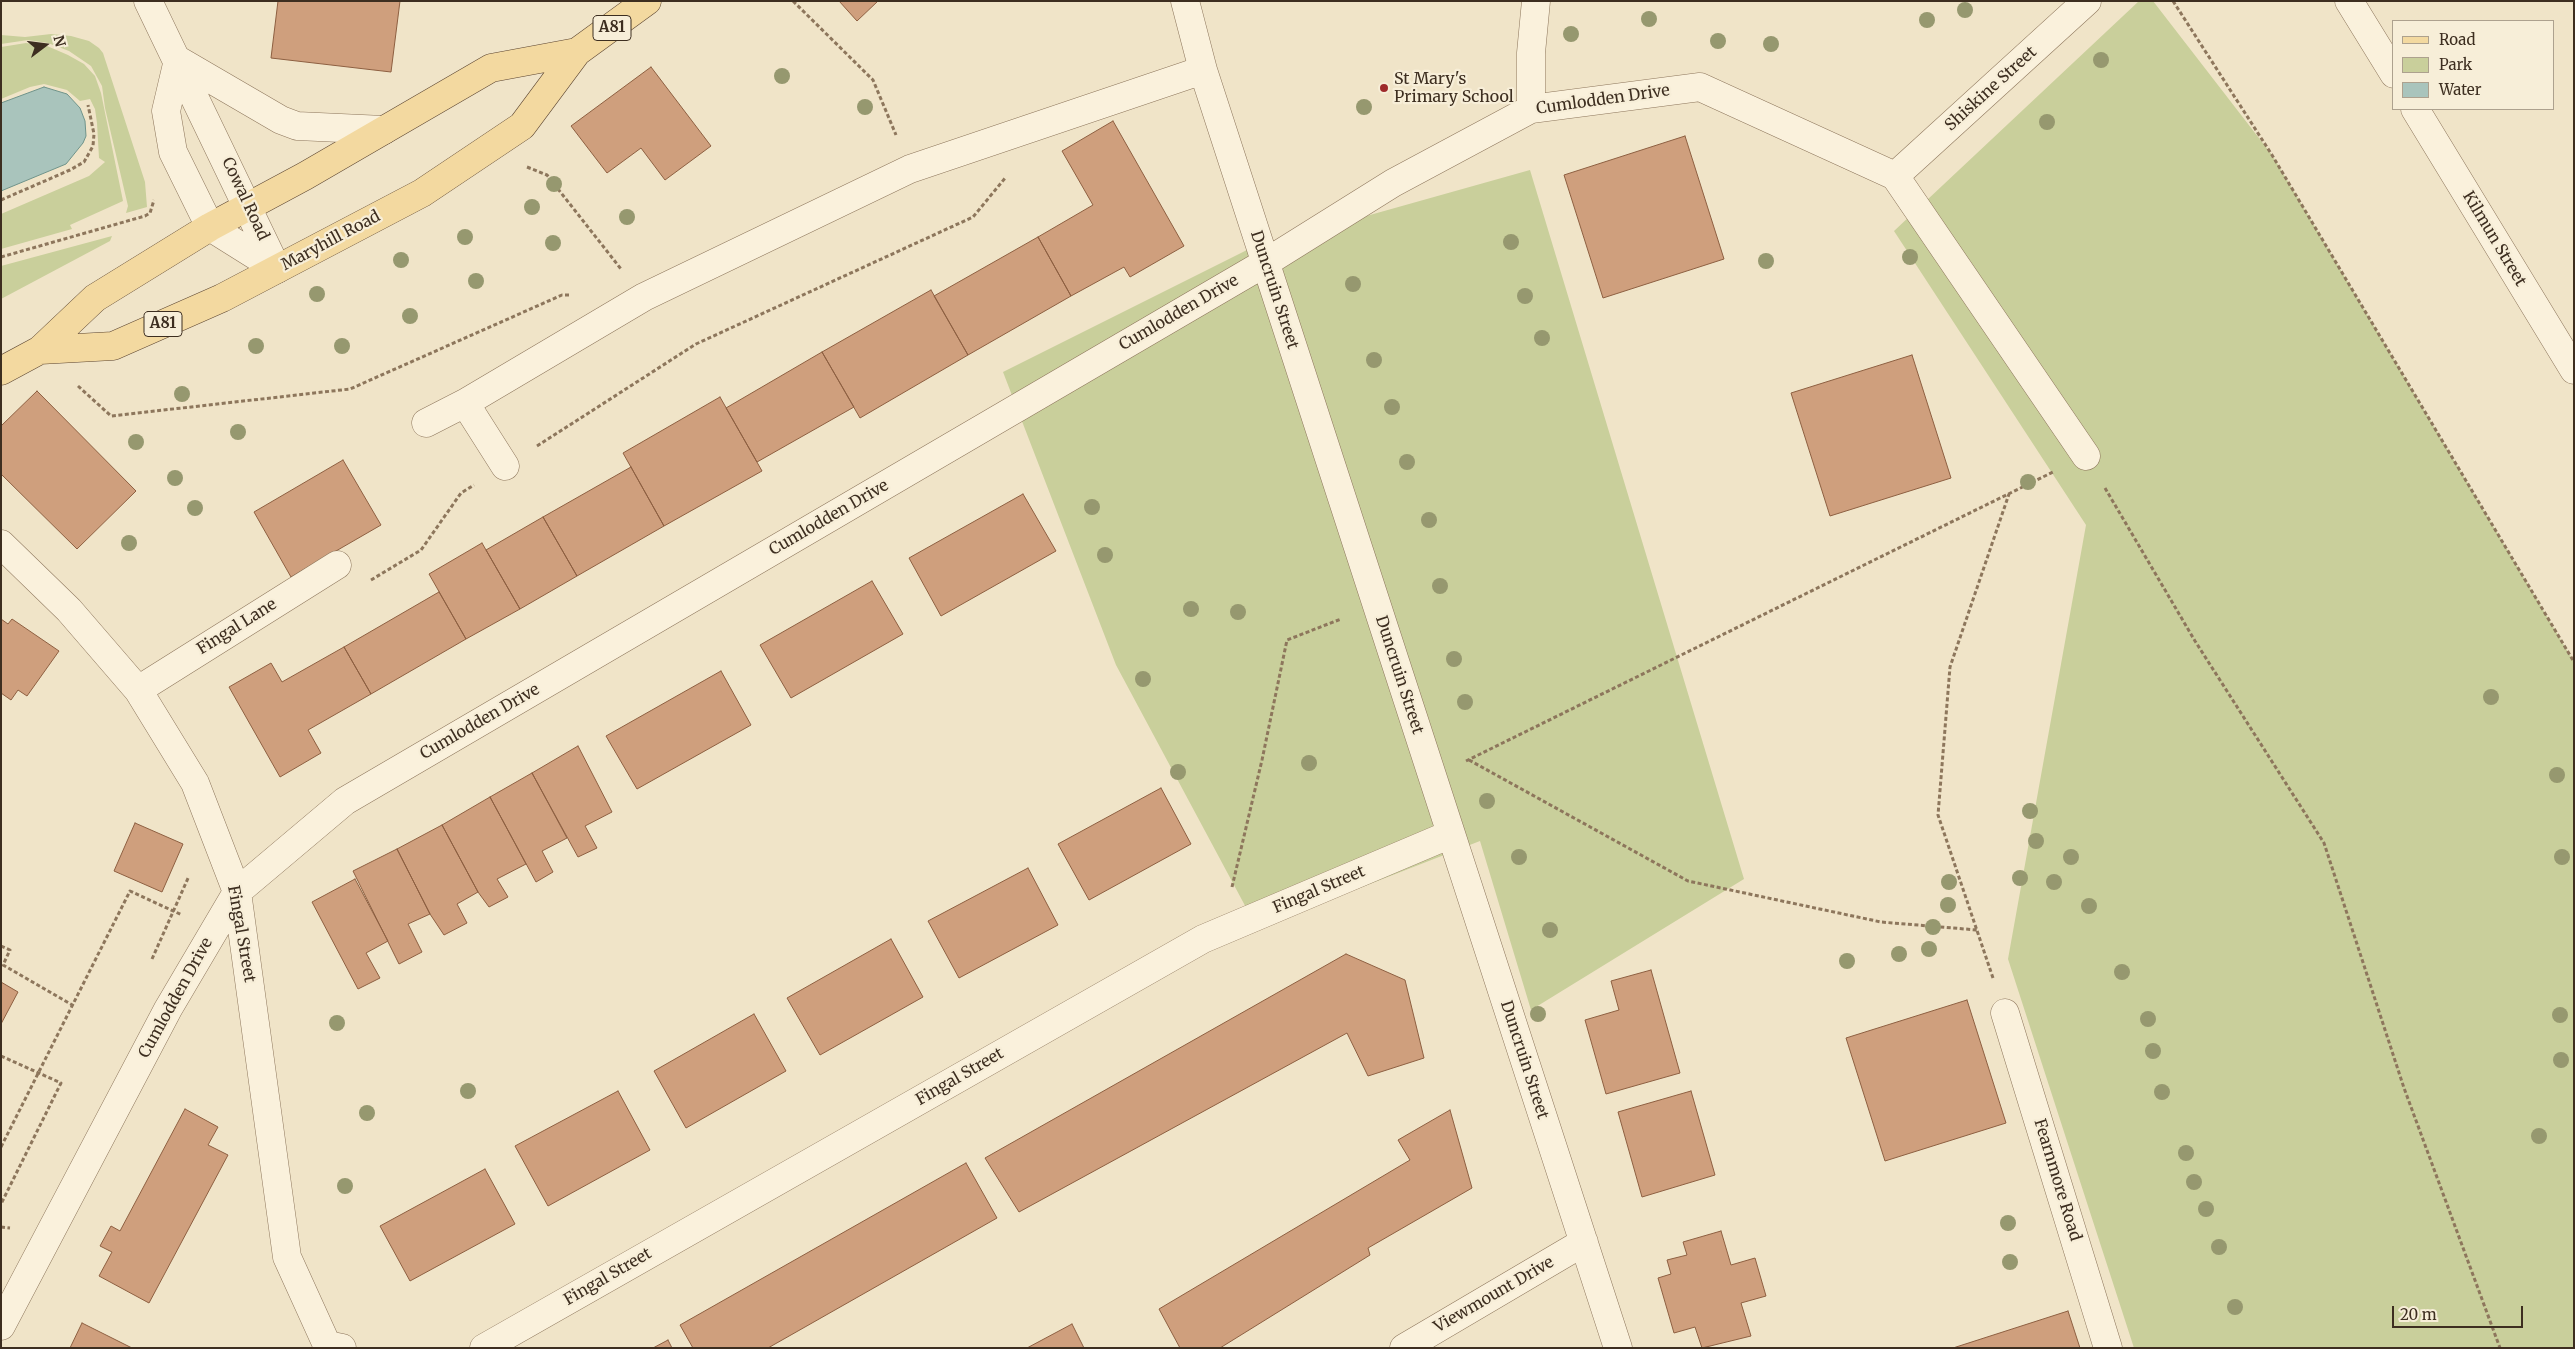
<!DOCTYPE html>
<style>
body{margin:0}
#map{position:relative;width:2575px;height:1349px;overflow:hidden;background:#f0e4c8;font-family:Merriweather,serif}
canvas{display:block}
.frame{position:absolute;inset:0;border:2px solid #3d2e20;pointer-events:none}
.legend{position:absolute;left:2392px;top:20px;width:162px;height:90px;box-sizing:border-box;background:#f7eed8;border:1px solid #ada18e;margin:0;padding:6px 9px;list-style:none;font-size:15px;color:#3d2e20}
.legend li{display:flex;align-items:center;gap:10px;height:25px}
.legend b{width:25px;border:1px solid #ada18e}
.north{position:absolute;left:20px;top:20px;width:50px;height:50px;-webkit-text-stroke:4px #f7eed8;paint-order:stroke;rotate:75deg;font-size:14px;font-weight:700;line-height:20px;text-align:center;color:#3d2e20}
.north::after{content:'';display:block;margin:auto;width:18px;height:22px;background:#3d2e20;clip-path:polygon(50% 0,100% 100%,50% 72%,0 100%)}
.scale{position:absolute;left:2392px;top:1306px;width:131px;height:22px;box-sizing:border-box;border:2px solid #3d2e20;border-top:0;padding-left:6px;font-size:15px;line-height:18px;white-space:nowrap;color:#3d2e20;-webkit-text-stroke:4px #f7eed8;paint-order:stroke}
</style>
<div id="map">
<canvas width="2575" height="1349"></canvas>
<div class="frame"></div>
<ul class="legend">
<li><b style="height:6px;background:#f3d9a0"></b>Road</li>
<li><b style="height:14px;background:#c9cf9b"></b>Park</li>
<li><b style="height:14px;background:#a9c4bc"></b>Water</li>
</ul>
<div class="north">N</div>
<div class="scale">20 m</div>
</div>
<script>
const c = document.querySelector('canvas').getContext('2d');
c.lineJoin = 'round';
function fill(path, color) {
  c.fillStyle = color;
  c.fill(path, 'evenodd');
}
function poly(rows) {
  const path = new Path2D();
  for (const r of rows) {
    path.moveTo(r[0], r[1]);
    for (let i = 2; i < r.length; i += 2) path.lineTo(r[i], r[i + 1]);
  }
  return path;
}
function trace(path, color, width, dash) {
  c.strokeStyle = color;
  c.lineWidth = width;
  c.lineCap = dash ? 'butt' : 'round';
  c.setLineDash(dash || []);
  c.stroke(path);
}
function write(font, color, halo, rows, align = 'center') {
  c.font = font + ' Merriweather,serif';
  c.lineWidth = 4.5;
  c.setLineDash([]);
  c.textBaseline = 'middle';
  c.strokeStyle = halo;
  c.fillStyle = color;
  for (const [text, x, y, turn = 0] of rows) {
    c.save();
    c.translate(x, y);
    c.rotate((+turn || 0) * Math.PI / 180);
    c.textAlign = isNaN(turn) ? turn : align;
    if (halo) c.strokeText(text, 0, 0);
    c.fillText(text, 0, 0);
    c.restore();
  }
}
fill(poly([
 [2139,1,2153,1,2272,155,2574,662,2574,1348,2134,1348,2008,959,2086,525,1894,231],
 [51,34,71,36,89,41,99,48,103,53,145,182,147,207,126,213,128,206,105,108,102,86,91,66,69,51,48,43,28,40,1,44,1,35,25,37],
 [26,43,47,46,68,55,84,64,95,76,101,93,123,201,70,225,72,229,1,249,1,214,89,176,105,162,99,158,97,123,95,109,90,99,80,101,67,90,44,84,30,87,1,99,1,47],
 [1530,170,1744,879,1531,1010,1480,841,1257,928,1116,665,1003,372,1249,249],
 [112,236,110,241,1,299,1,266]
]), '#c9cf9b');
const water = poly([
 [44,87,67,94,80,108,85,121,86,136,83,143,66,164,1,191,1,103,44,87]
]);
fill(water, '#a9c4bc');
trace(water, '#6f938a', 1);
const building = poly([
 [278,1,400,1,391,72,271,58,278,1],
 [839,1,878,1,857,21,839,1],
 [651,67,711,146,665,180,641,148,607,173,571,126,651,67],
 [1113,121,1184,246,1130,277,1124,267,1071,296,1038,237,1093,205,1062,151,1113,121],
 [1685,136,1724,259,1603,298,1564,175,1685,136],
 [1038,237,1071,296,968,355,934,296,1038,237],
 [931,290,968,355,860,418,822,352,931,290],
 [822,352,854,407,757,462,726,408,822,352],
 [1912,355,1951,478,1830,516,1791,393,1912,355],
 [37,391,136,491,77,549,1,474,1,426,37,391],
 [720,397,762,471,664,526,623,453,720,397],
 [343,460,381,525,291,577,254,512,343,460],
 [631,467,664,526,577,576,543,517,631,467],
 [1023,494,1056,551,941,616,909,558,1023,494],
 [543,517,577,576,520,609,486,550,543,517],
 [482,543,520,609,466,639,429,574,482,543],
 [872,581,903,634,791,698,760,645,872,581],
 [439,592,466,639,371,694,344,647,439,592],
 [1,619,8,624,12,619,59,651,27,696,18,690,11,700,1,693,1,619],
 [344,647,371,694,308,730,321,753,280,777,229,687,271,663,282,682,344,647],
 [721,671,751,725,637,789,606,736,721,671],
 [578,746,612,812,585,826,597,848,578,857,532,773,578,746],
 [532,773,567,838,542,851,553,872,536,882,490,797,532,773],
 [1161,788,1191,844,1089,900,1058,844,1161,788],
 [490,797,526,864,497,879,508,897,489,907,478,892,442,825,490,797],
 [135,823,183,844,162,892,114,871,135,823],
 [442,825,478,892,457,904,467,923,444,935,430,914,397,849,442,825],
 [397,849,430,914,408,924,422,952,399,964,353,871,397,849],
 [1028,868,1058,925,959,978,928,921,1028,868],
 [355,879,388,941,366,953,380,978,358,989,312,902,355,879],
 [891,939,923,997,820,1055,787,998,891,939],
 [1346,954,1405,980,1424,1058,1368,1076,1347,1033,1019,1212,985,1158,1346,954],
 [1651,970,1680,1073,1606,1094,1585,1020,1619,1010,1611,981,1651,970],
 [1,982,18,992,1,1024,1,982],
 [1967,1000,2006,1123,1885,1161,1846,1038,1967,1000],
 [754,1014,786,1071,686,1128,654,1071,754,1014],
 [618,1091,650,1150,548,1206,515,1146,618,1091],
 [1691,1091,1715,1175,1642,1197,1618,1112,1691,1091],
 [185,1109,218,1127,208,1145,228,1155,149,1303,99,1276,112,1252,100,1246,111,1226,120,1231,185,1109],
 [1450,1110,1472,1188,1368,1248,1370,1255,1220,1348,1180,1348,1159,1309,1410,1160,1398,1140,1450,1110],
 [966,1163,997,1218,768,1348,693,1348,680,1325,966,1163],
 [485,1169,515,1224,410,1281,380,1226,485,1169],
 [1721,1231,1731,1265,1755,1258,1766,1296,1741,1303,1751,1336,1702,1348,1695,1327,1674,1333,1658,1278,1671,1274,1667,1260,1687,1255,1683,1242,1721,1231],
 [2068,1311,2080,1348,1953,1348,2068,1311],
 [82,1323,132,1348,70,1348,82,1323],
 [1072,1324,1084,1348,1027,1348,1072,1324],
 [668,1340,672,1348,653,1348,668,1340]
]);
fill(building, '#cf9f7d');
trace(building, '#8d5f41', 1);
const minor = poly([
 [148,1,277,269],
 [1185,1,1203,70,1618,1348],
 [2349,1,2394,74],
 [178,60,166,111,173,152,210,227,277,269],
 [178,60,281,120,297,126,384,130],
 [1531,109,1531,53,1536,1],
 [2415,109,2574,370],
 [1895,176,2086,456],
 [1895,176,2087,1],
 [465,403,505,466],
 [426,423,465,403,644,297,910,169,1203,70],
 [1,544,69,610,138,690,195,783,237,892,287,1257,327,1345,342,1348],
 [138,690,337,565],
 [2005,1013,2108,1348],
 [1,1326,168,1009,237,892,345,801,1265,263,1393,183,1531,109,1700,87,1895,176],
 [484,1348,1203,939,1451,834],
 [1404,1348,1584,1242]
]);
const major = poly([
 [40,350,113,346,222,298,422,193,522,126,577,52,647,1],
 [1,371,40,350,95,298,210,227,305,176,491,68,577,52]
]);
trace(minor, '#8d765c', 29);
trace(major, '#5b4430', 29);
trace(poly([
 [793,1,873,80,896,135],
 [2173,1,2272,155,2574,662],
 [527,167,547,175,621,269],
 [1,200,70,170,84,162,93,146,94,134,88,105],
 [1,257,145,216,150,213,154,200],
 [78,386,111,416,350,389,562,295,571,295],
 [537,446,696,344,973,217,1006,177],
 [2105,488,2195,641,2324,843,2404,1088,2500,1348],
 [371,580,421,550,461,493,474,485],
 [1469,760,1688,881,1881,922,1977,930],
 [1466,761,2053,472],
 [1232,887,1262,760,1287,640,1341,619],
 [1,946,10,950,3,965,74,1006],
 [152,959,189,876],
 [1993,978,1938,815,1950,667,2009,494],
 [1,1147,130,891,182,915],
 [1,1227,10,1228]
]), '#8d765c', 3, [4, 2.5]);
trace(minor, '#faf1dc', 28);
trace(major, '#f3d9a0', 28);
trace(poly([
 [1,1056,61,1083,1,1204]
]), '#8d765c', 3, [4, 2.5]);
c.fillStyle = '#96986f';
for (const [x, y] of [
 [1965,10],
 [1649,19],
 [1927,20],
 [1571,34],
 [1718,41],
 [1771,44],
 [2101,60],
 [782,76],
 [865,107],
 [1364,107],
 [2047,122],
 [554,184],
 [532,207],
 [627,217],
 [465,237],
 [1511,242],
 [553,243],
 [1910,257],
 [401,260],
 [1766,261],
 [476,281],
 [1353,284],
 [317,294],
 [1525,296],
 [410,316],
 [1542,338],
 [256,346],
 [342,346],
 [1374,360],
 [182,394],
 [1392,407],
 [238,432],
 [136,442],
 [1407,462],
 [175,478],
 [2028,482],
 [1092,507],
 [195,508],
 [1429,520],
 [129,543],
 [1105,555],
 [1440,586],
 [1191,609],
 [1238,612],
 [1454,659],
 [1143,679],
 [2491,697],
 [1465,702],
 [1309,763],
 [1178,772],
 [2557,775],
 [1487,801],
 [2030,811],
 [2036,841],
 [1519,857],
 [2071,857],
 [2562,857],
 [2020,878],
 [1949,882],
 [2054,882],
 [1948,905],
 [2089,906],
 [1933,927],
 [1550,930],
 [1929,949],
 [1899,954],
 [1847,961],
 [2122,972],
 [1538,1014],
 [2560,1015],
 [2148,1019],
 [337,1023],
 [2153,1051],
 [2561,1060],
 [468,1091],
 [2162,1092],
 [367,1113],
 [2539,1136],
 [2186,1153],
 [2194,1182],
 [345,1186],
 [2206,1209],
 [2008,1223],
 [2219,1247],
 [2010,1262],
 [2235,1307]
]) {
  c.beginPath();
  c.arc(x, y, 8, 0, 2 * Math.PI);
  c.fill();
}
for (const [x, y, r, color] of [
 [1384,88,5,"#9e2a2b"]
]) {
  const dot = new Path2D();
  dot.arc(x, y, r, 0, 2 * Math.PI);
  c.fillStyle = color;
  c.fill(dot);
  trace(dot, '#f7eed8', 2);
}
for (const [x, y, w] of [
 [612,28,38],
 [163,324,38]
]) {
  const box = new Path2D();
  box.roundRect(x - w / 2, y - 12.5, w, 25, 4);
  c.fillStyle = '#f7eed8';
  c.fill(box);
  trace(box, '#3d2e20', 1);
}
write('bold 15px', '#3d2e20', null, [
 ["A81",612,28],
 ["A81",163,324]
]);
write('16px', '#3d2e20', '#f7eed8', [
 ["St Mary's",1394,79],
 ["Primary School",1394,97]
], 'left');
write('16px', '#3d2e20', '#f7eed8', [
 ["Shiskine Street",1991,89,-42],
 ["Cumlodden Drive",1603,100,-8],
 ["Cowal Road",245,199,65],
 ["Kilmun Street",2494,239,59],
 ["Maryhill Road",331,241,-28],
 ["Duncruin Street",1274,290,72],
 ["Cumlodden Drive",1179,313,-30],
 ["Cumlodden Drive",829,518,-30],
 ["Fingal Lane",237,627,-32],
 ["Duncruin Street",1399,675,72],
 ["Cumlodden Drive",480,722,-30],
 ["Fingal Street",1319,890,-23],
 ["Fingal Street",241,934,80],
 ["Cumlodden Drive",176,998,-61],
 ["Duncruin Street",1524,1060,72],
 ["Fingal Street",960,1077,-30],
 ["Fearnmore Road",2057,1180,73],
 ["Fingal Street",608,1277,-30],
 ["Viewmount Drive",1494,1295,-30]
]);
</script>
